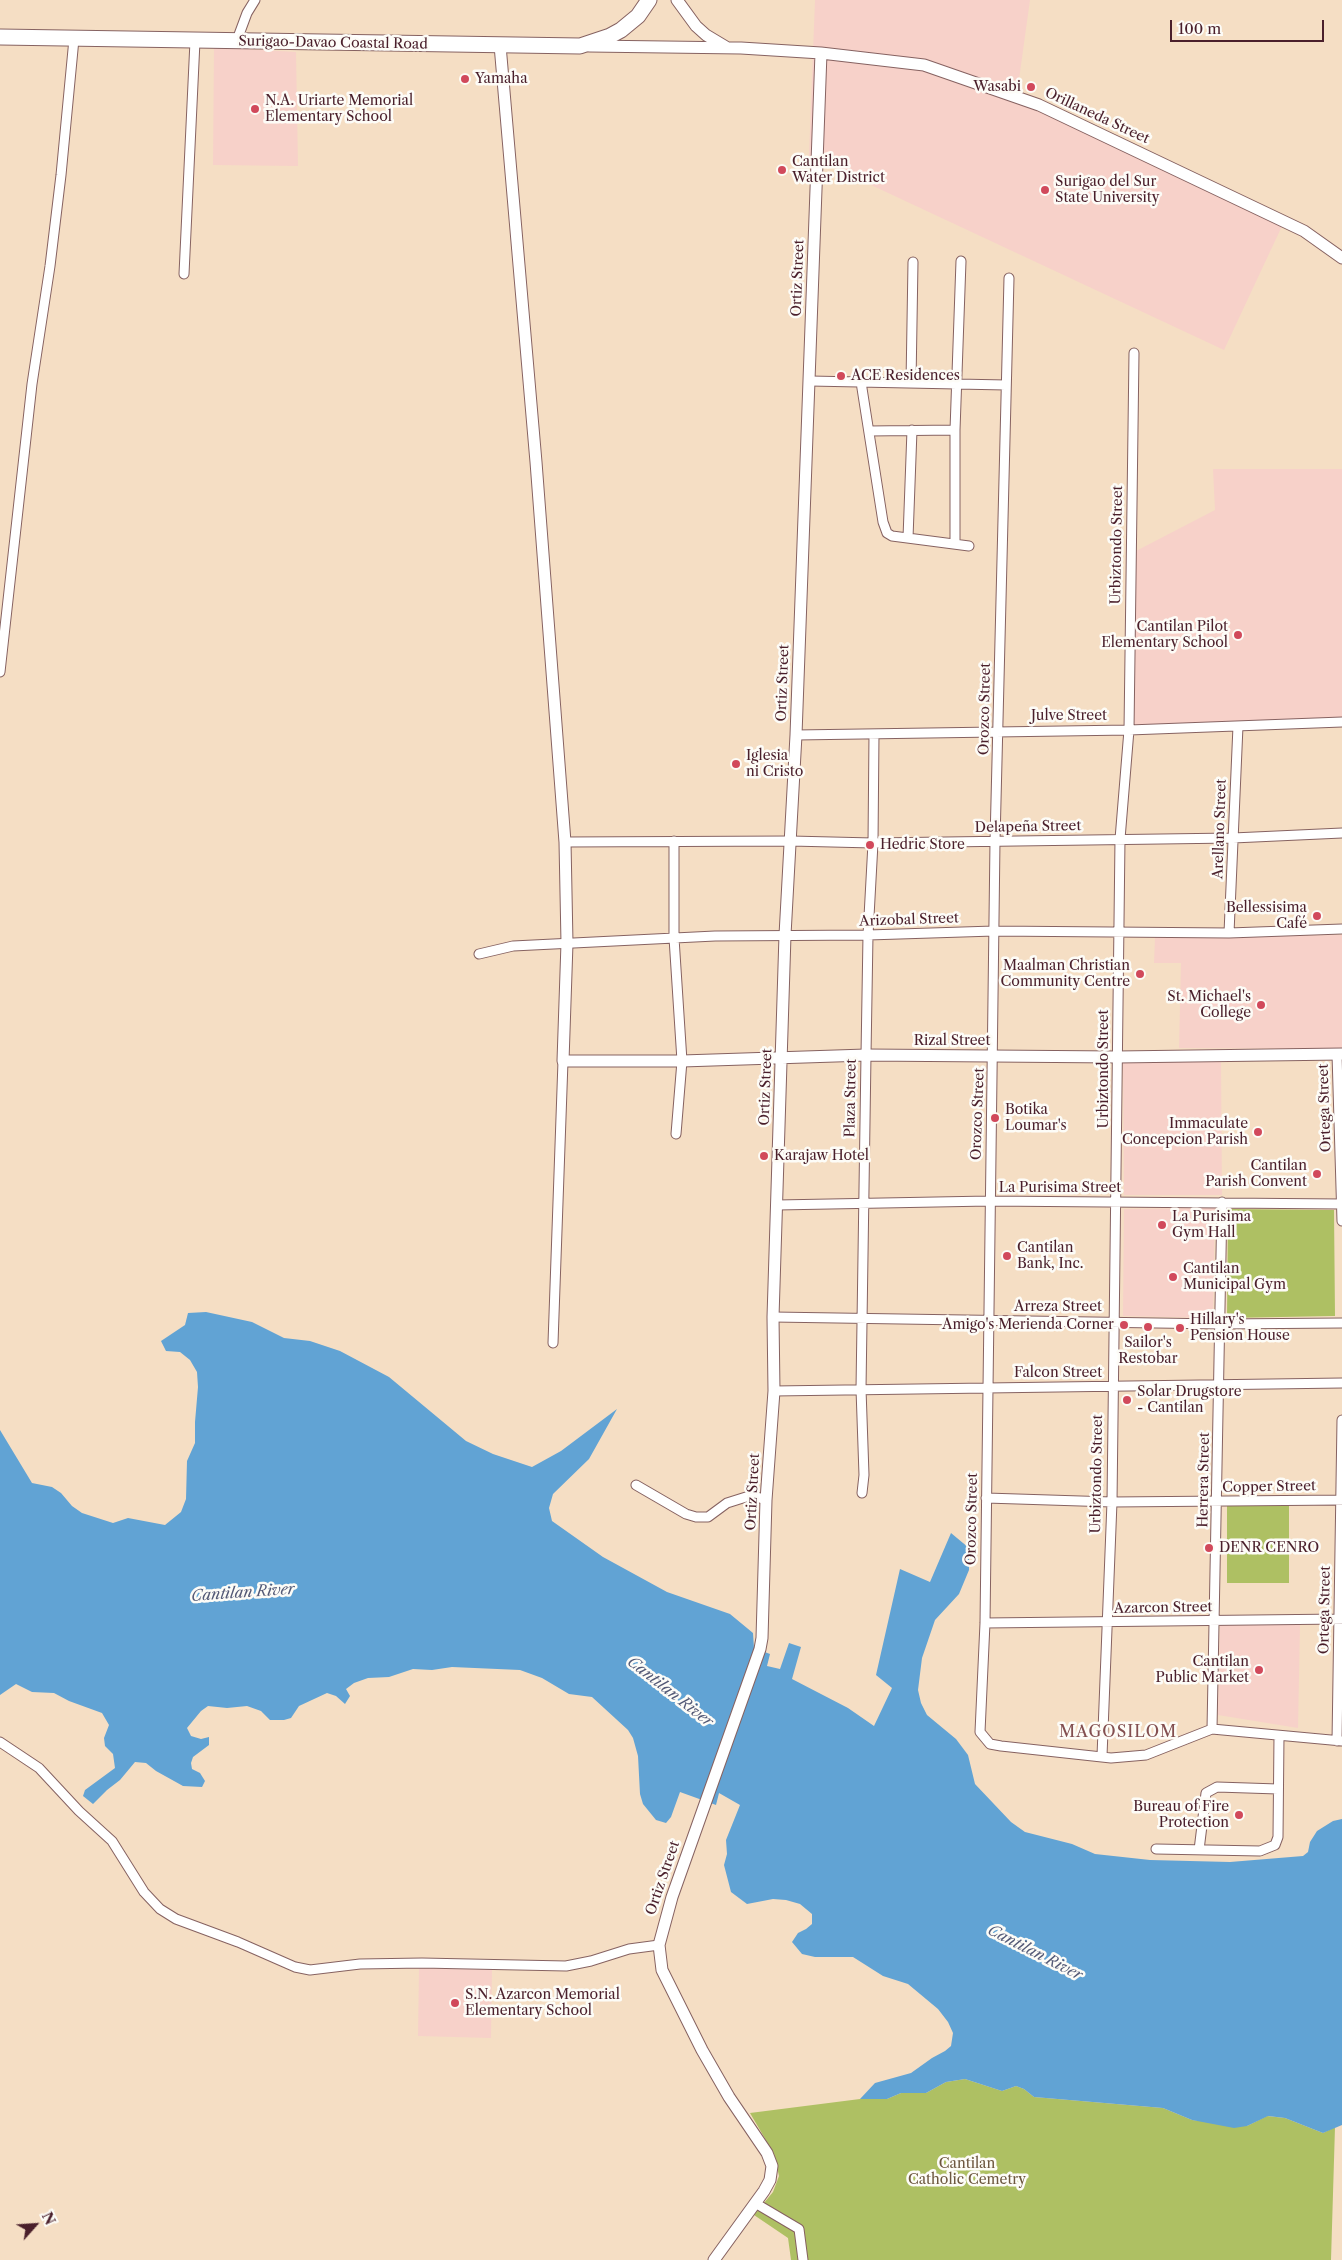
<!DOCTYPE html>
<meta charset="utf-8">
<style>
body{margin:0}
#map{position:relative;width:1342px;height:2260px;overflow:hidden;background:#f5dec4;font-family:"Libre Caslon Text",serif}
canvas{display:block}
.north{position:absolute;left:10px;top:2200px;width:50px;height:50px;-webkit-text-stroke:4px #fdfcf7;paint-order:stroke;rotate:64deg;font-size:14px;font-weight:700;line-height:20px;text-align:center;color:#4a1f2b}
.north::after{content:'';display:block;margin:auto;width:18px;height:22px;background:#4a1f2b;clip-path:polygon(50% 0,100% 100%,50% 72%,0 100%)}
.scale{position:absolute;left:1170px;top:20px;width:154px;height:22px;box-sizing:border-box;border:2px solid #4a1f2b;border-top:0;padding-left:6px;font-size:15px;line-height:18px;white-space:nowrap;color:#4a1f2b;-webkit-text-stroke:4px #fdfcf7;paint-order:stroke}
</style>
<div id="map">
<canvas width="1342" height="2260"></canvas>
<div class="north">N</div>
<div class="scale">100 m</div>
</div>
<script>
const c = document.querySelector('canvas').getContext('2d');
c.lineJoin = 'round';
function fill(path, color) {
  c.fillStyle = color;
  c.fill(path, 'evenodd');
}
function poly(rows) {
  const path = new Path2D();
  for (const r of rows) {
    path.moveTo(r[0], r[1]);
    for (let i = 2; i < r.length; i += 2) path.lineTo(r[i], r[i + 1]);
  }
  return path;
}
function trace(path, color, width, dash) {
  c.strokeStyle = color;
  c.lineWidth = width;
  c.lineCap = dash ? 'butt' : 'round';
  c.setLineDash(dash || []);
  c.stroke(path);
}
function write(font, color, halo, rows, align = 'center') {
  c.font = font + ' "Libre Caslon Text",serif';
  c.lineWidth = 5;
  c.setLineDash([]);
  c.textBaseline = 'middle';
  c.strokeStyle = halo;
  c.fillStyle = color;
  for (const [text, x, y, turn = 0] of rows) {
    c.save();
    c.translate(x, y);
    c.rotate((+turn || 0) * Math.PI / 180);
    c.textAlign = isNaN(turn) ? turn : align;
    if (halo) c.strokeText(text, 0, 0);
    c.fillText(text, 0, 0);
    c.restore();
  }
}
fill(poly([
 [815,0,1030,0,1016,101,1283,224,1224,350,809,156],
 [214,47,296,52,298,166,213,165],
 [1213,469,1342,469,1342,718,1133,725,1136,551,1215,510],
 [1342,935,1342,1049,1179,1048,1181,963,1154,963,1155,937],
 [1123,1062,1221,1062,1222,1195,1124,1195],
 [1215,1208,1213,1318,1123,1316,1124,1209],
 [1220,1625,1300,1625,1298,1728,1218,1715],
 [419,1968,492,1969,491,2038,418,2036]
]), '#f7d1c9');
fill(poly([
 [1228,1209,1334,1210,1335,1316,1227,1318],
 [1227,1504,1289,1504,1289,1583,1227,1583],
 [965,2079,1002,2091,1016,2086,1024,2089,1034,2097,1163,2108,1192,2120,1247,2126,1267,2116,1285,2118,1323,2133,1335,2127,1331,2260,791,2260,788,2238,754,2215,773,2192,779,2176,774,2154,750,2113,860,2099,887,2099,901,2093,926,2093,946,2082]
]), '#aec063');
fill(poly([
 [206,1312,252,1322,284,1338,310,1341,340,1351,389,1377,466,1441,493,1454,532,1467,561,1451,617,1409,589,1459,553,1494,549,1508,552,1521,603,1557,667,1592,730,1614,753,1633,754,1648,770,1654,767,1666,780,1669,789,1643,801,1647,792,1679,848,1708,874,1726,892,1688,876,1675,900,1569,930,1582,951,1533,969,1548,969,1570,959,1594,935,1620,922,1658,918,1690,921,1703,927,1715,956,1739,968,1755,975,1784,1011,1822,1025,1832,1072,1844,1095,1854,1150,1860,1230,1862,1303,1856,1308,1852,1310,1842,1317,1831,1333,1821,1342,1819,1342,2125,1323,2133,1285,2118,1268,2116,1247,2126,1234,2128,1192,2120,1163,2108,1034,2097,1024,2089,1016,2086,1002,2091,965,2079,946,2082,926,2093,901,2093,887,2099,860,2099,875,2083,911,2073,932,2058,945,2051,951,2046,953,2033,948,2022,938,2009,908,1984,883,1976,853,1957,815,1957,802,1954,792,1942,798,1933,806,1929,812,1924,812,1914,800,1904,786,1900,773,1899,747,1904,731,1892,724,1865,727,1854,726,1840,740,1805,719,1793,716,1805,680,1792,671,1817,666,1823,656,1820,643,1804,640,1794,638,1756,633,1738,628,1730,592,1697,569,1694,542,1678,520,1670,452,1667,432,1670,413,1669,389,1677,368,1678,354,1683,346,1689,350,1696,345,1704,336,1696,327,1693,299,1706,291,1718,284,1720,270,1720,261,1711,247,1706,227,1708,208,1706,201,1711,187,1728,191,1736,201,1739,209,1737,209,1745,193,1757,191,1763,192,1769,200,1773,205,1781,202,1787,183,1786,156,1771,146,1763,135,1762,120,1780,107,1790,93,1804,83,1796,85,1790,115,1768,113,1754,105,1746,104,1738,109,1725,102,1713,69,1701,54,1693,32,1692,16,1684,0,1695,0,1430,32,1483,52,1487,61,1493,72,1506,82,1513,113,1523,128,1518,165,1525,181,1512,186,1499,187,1461,195,1443,195,1422,198,1387,197,1372,190,1360,180,1352,166,1351,161,1341,185,1325,188,1313]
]), '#61a3d4');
const minor = poly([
 [237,40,247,13,255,0],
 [184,274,195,41],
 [1009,278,995,841,985,1623,980,1732,990,1744,1001,1746,1111,1758,1146,1755,1212,1729,1342,1741],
 [810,381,1006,385],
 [861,382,883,522,887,533,892,536,969,546],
 [911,383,913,262],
 [869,431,955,430],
 [908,538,912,430],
 [955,544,955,430,961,261],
 [0,672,32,384,50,266,61,175,74,39],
 [796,735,1129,730,1342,722],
 [674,841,674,938,682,1061,676,1134],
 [565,842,791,841,873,843,1233,838,1342,833],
 [1229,933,1238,726],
 [479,954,513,946,715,936,868,935,994,931,1229,933,1342,929],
 [1337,1054,1342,1221],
 [777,1205,989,1201,1342,1204],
 [773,1317,1220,1324,1342,1323],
 [553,1343,563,1061],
 [774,1391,1342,1383],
 [636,1485,686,1514,696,1517,708,1517,727,1503,746,1497,754,1496,766,1500],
 [862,1493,864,1475,861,1389,866,1055,868,935,873,843,874,734],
 [986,1498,1112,1502,1342,1500],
 [985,1623,1342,1619],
 [1212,1729,1222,1202],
 [1337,1741,1342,1420],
 [0,1742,39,1768,79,1811,112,1841,144,1892,160,1909,176,1919,238,1942,295,1967,310,1970,360,1964,422,1963,566,1966,591,1961,629,1949,659,1945],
 [1102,1756,1112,1502,1120,839,1129,730,1134,353],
 [1156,1849,1260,1851,1275,1845,1278,1837,1279,1736],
 [1199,1850,1206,1793,1217,1787,1278,1789],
 [755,2203,799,2229,803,2260]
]);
const tertiary = poly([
 [677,0,696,26,706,35,726,47],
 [500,45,536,462,565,842,567,943,563,1061,682,1061,866,1055,1117,1057,1342,1054],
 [589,46,741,48,821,53,924,65,1039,105,1304,231,1342,258],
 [714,2260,764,2191,770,2180,772,2166,767,2153,729,2097,702,2050,662,1970,659,1945,672,1897,760,1649,762,1638,766,1500,774,1391,773,1317,785,935,796,735,821,53]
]);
const trunk = poly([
 [0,37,580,46,610,36,621,30,638,16,649,0]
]);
trace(minor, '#866261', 11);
trace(tertiary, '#866261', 13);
trace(trunk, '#866261', 17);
trace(minor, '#fff', 9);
trace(tertiary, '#fff', 11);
trace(trunk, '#fff', 15);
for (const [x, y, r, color] of [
 [465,79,5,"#d1495b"],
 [1031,87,5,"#d1495b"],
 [255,109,5,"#d1495b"],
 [782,170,5,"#d1495b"],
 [1045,190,5,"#d1495b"],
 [841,376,5,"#d1495b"],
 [1238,635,5,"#d1495b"],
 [736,764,5,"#d1495b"],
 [870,845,5,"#d1495b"],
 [1317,916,5,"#d1495b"],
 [1140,974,5,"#d1495b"],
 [1261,1005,5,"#d1495b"],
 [995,1118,5,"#d1495b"],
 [1258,1132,5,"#d1495b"],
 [764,1156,5,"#d1495b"],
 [1317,1174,5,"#d1495b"],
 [1162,1225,5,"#d1495b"],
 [1007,1256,5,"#d1495b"],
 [1173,1277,5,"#d1495b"],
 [1124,1325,5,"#d1495b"],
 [1148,1327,5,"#d1495b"],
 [1180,1328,5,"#d1495b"],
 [1127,1400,5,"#d1495b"],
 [1209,1548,5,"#d1495b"],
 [1259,1670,5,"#d1495b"],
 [1239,1815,5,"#d1495b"],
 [455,2003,5,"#d1495b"]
]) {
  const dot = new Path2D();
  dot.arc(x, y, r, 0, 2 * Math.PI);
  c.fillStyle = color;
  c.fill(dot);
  trace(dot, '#fdfcf7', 2);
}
write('14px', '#4a1f2b', '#fdfcf7', [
 ["Surigao-Davao Coastal Road",333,43,1],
 ["Orillaneda Street",1097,116,25],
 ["Ortiz Street",798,278,-88],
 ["Urbiztondo Street",1117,545,-89],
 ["Ortiz Street",783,683,-88],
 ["Orozco Street",985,709,-89],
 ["Julve Street",1069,716],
 ["Delapeña Street",1028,827,-1],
 ["Arellano Street",1220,829,-88],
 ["Arizobal Street",909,920,-2],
 ["Rizal Street",952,1041],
 ["Urbiztondo Street",1104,1069,-90],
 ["Ortiz Street",766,1087,-88],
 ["Plaza Street",851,1098,-89],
 ["Ortega Street",1325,1108,-92],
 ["Orozco Street",978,1114,-88],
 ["La Purisima Street",1060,1188],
 ["Arreza Street",1058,1307],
 ["Falcon Street",1058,1373],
 ["Urbiztondo Street",1097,1474,-89],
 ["Herrera Street",1204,1480,-89],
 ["Copper Street",1269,1487,-1],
 ["Ortiz Street",753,1492,-87],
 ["Orozco Street",972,1519,-89],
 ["Azarcon Street",1163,1608,-1],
 ["Ortega Street",1325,1610,-89],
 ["Ortiz Street",663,1878,-71]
]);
write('14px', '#4a1f2b', '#fdfcf7', [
 ["Yamaha",475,79],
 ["Wasabi",1021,87,"right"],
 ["N.A. Uriarte Memorial",265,101],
 ["Elementary School",265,117],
 ["Cantilan",792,162],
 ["Water District",792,178],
 ["Surigao del Sur",1055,182],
 ["State University",1055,198],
 ["ACE Residences",851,376],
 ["Cantilan Pilot",1228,627,"right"],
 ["Elementary School",1228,643,"right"],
 ["Iglesia",746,756],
 ["ni Cristo",746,772],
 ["Hedric Store",880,845],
 ["Bellessisima",1307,908,"right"],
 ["Café",1307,924,"right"],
 ["Maalman Christian",1130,966,"right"],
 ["Community Centre",1130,982,"right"],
 ["St. Michael's",1251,997,"right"],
 ["College",1251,1013,"right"],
 ["Botika",1005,1110],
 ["Loumar's",1005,1126],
 ["Immaculate",1248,1124,"right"],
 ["Concepcion Parish",1248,1140,"right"],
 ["Karajaw Hotel",774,1156],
 ["Cantilan",1307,1166,"right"],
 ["Parish Convent",1307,1182,"right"],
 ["La Purisima",1172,1217],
 ["Gym Hall",1172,1233],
 ["Cantilan",1017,1248],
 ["Bank, Inc.",1017,1264],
 ["Cantilan",1183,1269],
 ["Municipal Gym",1183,1285],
 ["Hillary's",1190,1320],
 ["Pension House",1190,1336],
 ["Amigo's Merienda Corner",1114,1325,"right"],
 ["Sailor's",1148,1343,"center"],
 ["Restobar",1148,1359,"center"],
 ["Solar Drugstore",1137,1392],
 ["- Cantilan",1137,1408],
 ["DENR CENRO",1219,1548],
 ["Cantilan",1249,1662,"right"],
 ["Public Market",1249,1678,"right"],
 ["Bureau of Fire",1229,1807,"right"],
 ["Protection",1229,1823,"right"],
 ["S.N. Azarcon Memorial",465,1995],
 ["Elementary School",465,2011]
], 'left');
write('14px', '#6d573f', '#fdfcf7', [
 ["Cantilan",967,2164],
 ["Catholic Cemetry",967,2180]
]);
write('italic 15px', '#545a77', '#fdfcf7', [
 ["Cantilan River",243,1593,-4],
 ["Cantilan River",670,1692,38],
 ["Cantilan River",1035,1953,27]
]);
c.letterSpacing = '1px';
write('16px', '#834f50', '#fdfcf7', [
 ["MAGOSILOM",1118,1732]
]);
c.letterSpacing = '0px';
</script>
